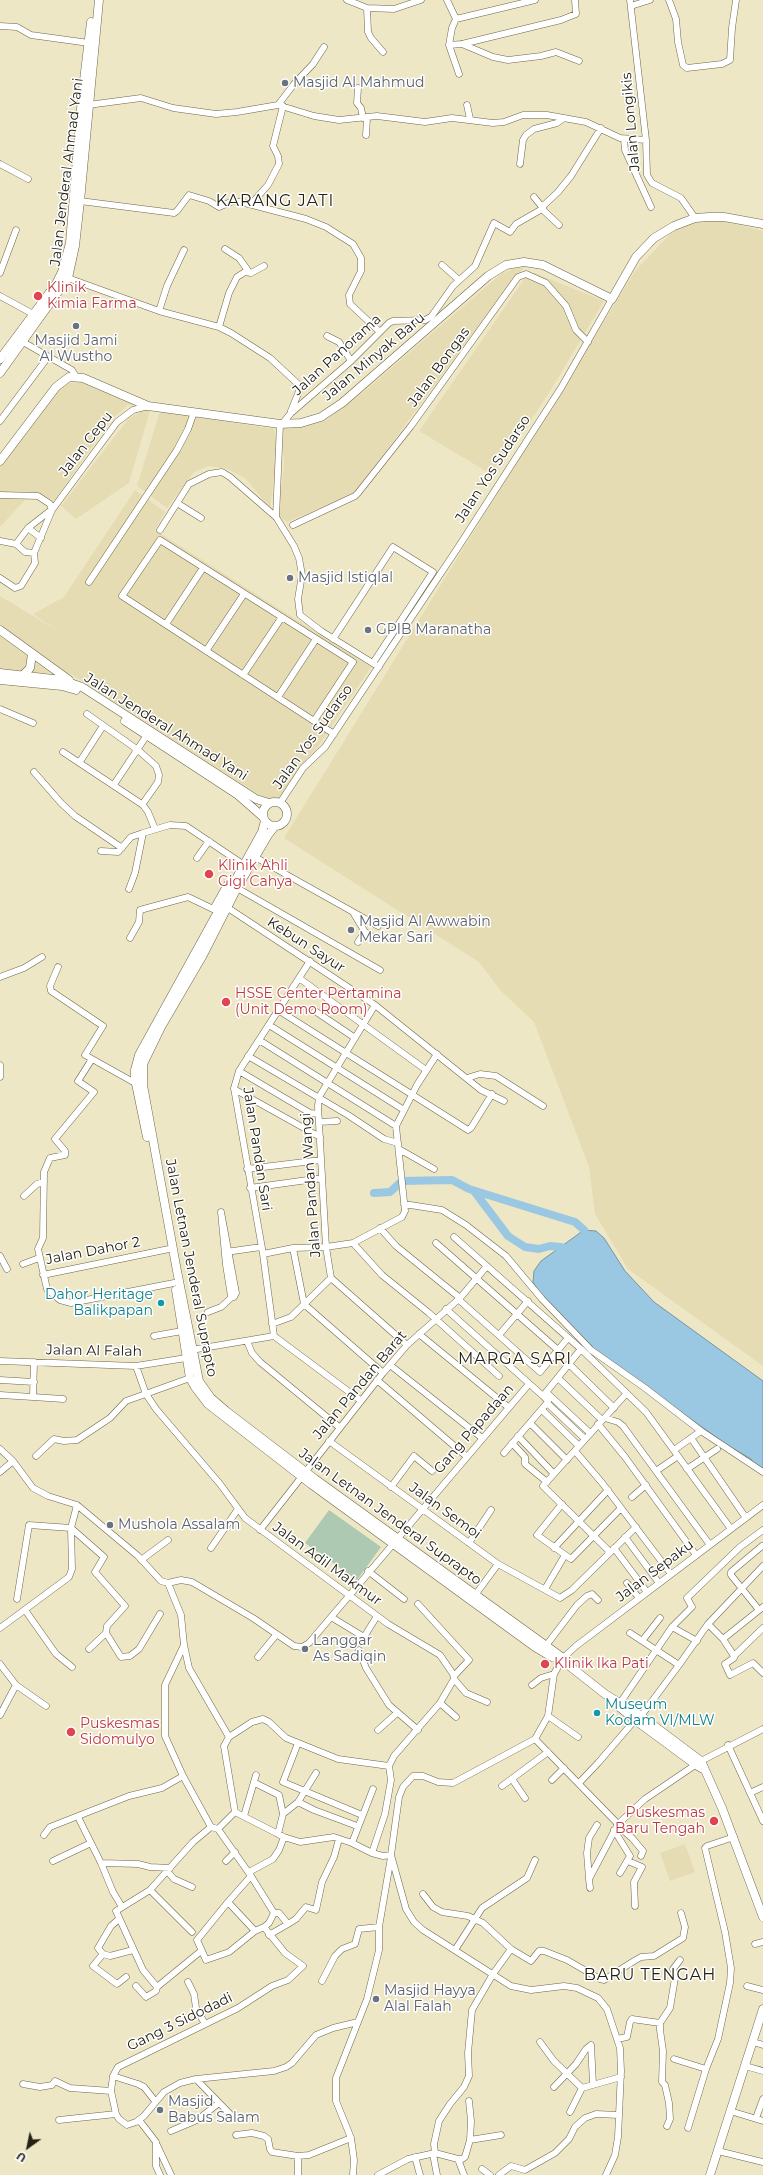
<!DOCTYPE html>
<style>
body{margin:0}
#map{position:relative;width:763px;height:2175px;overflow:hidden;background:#eee7c6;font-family:Montserrat,sans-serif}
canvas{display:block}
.north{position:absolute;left:8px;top:2127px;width:40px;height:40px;-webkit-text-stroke:3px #fff;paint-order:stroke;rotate:213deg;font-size:11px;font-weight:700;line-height:16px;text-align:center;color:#242115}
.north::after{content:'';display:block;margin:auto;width:14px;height:18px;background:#242115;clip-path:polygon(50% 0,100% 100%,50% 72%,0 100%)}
</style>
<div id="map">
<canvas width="763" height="2175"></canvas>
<div class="north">U</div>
</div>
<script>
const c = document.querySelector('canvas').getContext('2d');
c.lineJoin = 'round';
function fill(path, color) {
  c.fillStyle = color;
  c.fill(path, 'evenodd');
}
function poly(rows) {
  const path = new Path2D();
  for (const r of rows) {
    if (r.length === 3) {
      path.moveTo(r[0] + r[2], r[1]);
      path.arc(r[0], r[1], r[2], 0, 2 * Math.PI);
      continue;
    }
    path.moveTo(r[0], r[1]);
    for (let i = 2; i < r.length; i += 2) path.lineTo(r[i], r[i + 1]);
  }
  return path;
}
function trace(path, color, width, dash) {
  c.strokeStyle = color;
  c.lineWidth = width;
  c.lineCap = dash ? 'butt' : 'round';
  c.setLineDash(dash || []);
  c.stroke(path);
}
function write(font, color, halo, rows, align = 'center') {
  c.font = font + ' Montserrat,sans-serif';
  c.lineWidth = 3;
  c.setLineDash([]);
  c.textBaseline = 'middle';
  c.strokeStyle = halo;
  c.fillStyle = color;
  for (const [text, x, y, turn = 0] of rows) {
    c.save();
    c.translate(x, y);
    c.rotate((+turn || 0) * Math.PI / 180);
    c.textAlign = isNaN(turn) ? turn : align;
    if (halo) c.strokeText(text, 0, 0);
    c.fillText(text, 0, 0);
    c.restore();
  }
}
fill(poly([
 [720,220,763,231,763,1366,628,1269,595,1214,589,1167,534,1022,501,991,479,962,284,838,635,271,674,230,697,222],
 [525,267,513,279,355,493,287,522,277,515,284,467,282,427,306,426,327,420,368,388,501,274,513,269],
 [535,273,604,301,549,393,494,476,419,431,525,278],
 [85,382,136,405,128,405,110,421,54,501,32,492,0,527,0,466,59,389,69,383],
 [145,410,150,411,129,483,76,519,61,506,129,418],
 [160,411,274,429,279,444,270,508,246,479,228,469,209,466,194,472,167,508,137,486],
 [135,490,165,512,155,530,371,667,318,747,299,768,282,798,272,800,261,796,71,674,26,673,0,669,0,596,58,631,33,614,64,597],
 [685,1844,695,1872,670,1881,660,1853]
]), '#e5dcb4');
fill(poly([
 [329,1510,381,1547,357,1580,305,1543]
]), '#aec9b1');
const water = poly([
 [584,1230,596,1231,604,1238,625,1271,654,1302,763,1381,763,1471,755,1465,751,1459,727,1445,594,1349,538,1291,533,1282,534,1271,541,1261,584,1230]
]);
fill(water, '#9ac7e2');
trace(water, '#7795a4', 1);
trace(poly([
 [474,1191,508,1236,525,1247,539,1249,550,1246,561,1247],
 [374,1193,390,1192,402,1181,452,1180,469,1189,575,1222,584,1230]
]), '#9ac7e2', 8);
const minor = poly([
 [347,0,367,8,394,9,421,0],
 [447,0,456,19,452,28,449,45,459,74],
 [630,0,646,140,647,175,652,183,681,198,695,218],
 [669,0,676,19,678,42,683,65,687,68,722,64,730,60,732,28,736,0],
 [631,6,650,0],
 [367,8,368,32,371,38,383,52],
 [456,19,535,0],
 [0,26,17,27,31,35,89,43],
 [462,44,493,57,508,60,541,56,556,52,579,61],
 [449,45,462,44,561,20,576,14,575,0],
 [358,88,357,103,361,108,363,118],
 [88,105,141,98,173,108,216,114,237,112,278,105,314,116,339,120,377,116,425,122,452,118,493,123,504,122,523,115,547,115,586,122,620,138,646,140],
 [278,105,294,84,313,64,324,47],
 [467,105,470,119],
 [366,135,367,118],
 [624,139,625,150,651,207],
 [0,164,28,179],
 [520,164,523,140,526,135,534,129,557,123,564,118],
 [534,197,542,207],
 [80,201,174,213,177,211,189,195,209,201,219,207,233,201,241,202,306,219,326,227,353,244,361,258,361,271,349,295,350,304,380,332],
 [251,204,268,185,279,164,278,156,273,146,283,106],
 [559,225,543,210,543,206,558,192,571,176,601,128],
 [225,249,239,258,249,272],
 [442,265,459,280],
 [0,273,16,230],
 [68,278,159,311,219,327,231,333,270,358,298,384,300,389,291,411],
 [0,296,33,314],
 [159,311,167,286,184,250],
 [219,327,229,293,237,277,245,272,251,273,264,266],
 [327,336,339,342,351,361],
 [23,342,72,370,76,377],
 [0,421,48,357],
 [282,424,291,413,351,361,389,323,393,321,425,320,431,317,453,286,475,266,494,223,510,232,516,224,542,209],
 [0,495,38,496,50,504,52,510],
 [177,503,201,518],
 [276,517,280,424],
 [293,525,355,496,358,493,411,426,518,277,526,274,546,283,566,306,576,330,588,342],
 [28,528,41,538],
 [160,530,189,484,209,474,222,472,230,477,276,517,294,546,299,558,302,575,298,599,300,615,321,631,379,667],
 [0,541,16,544,28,528,51,510],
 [16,544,25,552,34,553],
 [0,578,15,588,21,586,35,563,34,553,52,510,117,422,133,410,148,406],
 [89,582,177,450,188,429,194,412],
 [166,624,203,568],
 [333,639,393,547,433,572,373,663],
 [206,651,244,594],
 [243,675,282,617],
 [278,697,316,639],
 [0,709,33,723],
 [87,714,138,750,156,766,159,775,158,782,144,802],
 [314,721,353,662,160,540,122,596,314,721,334,734],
 [63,752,143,805,148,812,155,829],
 [81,760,103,726],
 [34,772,61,803,75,816,122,848],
 [115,783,149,732],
 [280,803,303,768,325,747,459,546,561,388,612,299],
 [101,851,118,852,131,837,143,833],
 [255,857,378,926],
 [197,858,209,841],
 [237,888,380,970],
 [129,889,135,873,143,833,170,825,186,826,244,865],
 [228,908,375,1005,481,1090,504,1101],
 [354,914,365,932,374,938],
 [130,938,139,922,140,910,188,897,213,909,230,879,235,882],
 [358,942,365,932],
 [58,967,50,986,51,991,103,1026,85,1055,135,1083],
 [0,977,24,968,42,957],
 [299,978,426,1070],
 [375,1005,319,1097,318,1106,326,1247,331,1278,407,1345],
 [278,1010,468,1130,471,1128,492,1094],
 [315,1011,355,1038],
 [269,1025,404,1110],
 [259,1040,396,1126],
 [248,1056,348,1115,384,1139,398,1143],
 [92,1059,78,1081,94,1092,55,1139,65,1151,65,1155,50,1158,44,1172,43,1238,38,1249,47,1289,60,1300,71,1303,174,1283],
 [0,1065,0,1077],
 [239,1071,310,1113,318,1114],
 [467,1078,480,1074,496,1076,543,1106],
 [234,1089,320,1137],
 [319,1122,337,1121],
 [399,1149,434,1169],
 [247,1169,321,1160],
 [250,1188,322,1178],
 [24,1196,37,1184,44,1182],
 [404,1204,442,1210,466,1225,506,1256,542,1299,591,1350,645,1388,701,1431,763,1472],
 [221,1212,236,1293,234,1297,231,1296,226,1265,221,1212],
 [380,1228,396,1246,460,1298],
 [454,1237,581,1349],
 [353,1243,382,1275,429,1313,499,1376],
 [436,1243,558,1350],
 [293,1248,304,1304,383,1373],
 [226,1252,261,1247],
 [263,1254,293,1248,326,1247,353,1243,402,1217,405,1211,396,1126,417,1085,437,1054],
 [0,1256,7,1269],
 [23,1264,39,1258],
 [43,1275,169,1249],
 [458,1299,540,1372,568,1338],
 [446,1309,543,1396,581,1349,646,1412,731,1529],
 [208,1312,221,1307,232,1297],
 [272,1324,291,1317,331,1278],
 [419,1334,508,1407],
 [499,1335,528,1301],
 [154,1336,182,1331],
 [274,1336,263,1254,234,1088,239,1071,310,961],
 [247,1341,252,1353,260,1362,339,1427],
 [191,1350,274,1336,360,1400],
 [0,1361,136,1366,186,1358],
 [569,1364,614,1408],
 [390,1365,482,1438],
 [136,1366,146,1394,156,1409,220,1484,245,1518,388,1624,440,1655,453,1674,454,1679,440,1703,394,1756,389,1766],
 [558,1378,602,1420],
 [0,1380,34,1382],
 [377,1380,466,1456],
 [546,1392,590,1433],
 [0,1395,33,1397,34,1362],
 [33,1397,63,1399],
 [547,1403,585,1439],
 [542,1410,579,1446],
 [605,1418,618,1422,623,1426,710,1545],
 [530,1423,567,1460],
 [598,1424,625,1457,696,1555],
 [518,1436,554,1474],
 [691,1438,746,1518],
 [329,1441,498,1564,560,1598,572,1590,636,1527],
 [512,1443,525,1457,525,1464,547,1482],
 [0,1449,13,1461,33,1488,48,1496,77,1505,138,1556,161,1581,168,1583,181,1580,192,1582,253,1618,294,1646,302,1647,309,1643,529,1384],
 [674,1450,701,1431],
 [575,1451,603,1484,671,1574],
 [504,1453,547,1403,548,1401,543,1396],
 [36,1456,54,1439,64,1441,77,1440,110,1418,126,1401,190,1378],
 [687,1469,717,1449],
 [656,1471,678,1456],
 [0,1472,13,1461],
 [391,1487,414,1456,432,1471],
 [632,1497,646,1485],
 [562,1504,537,1535,571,1559,621,1508],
 [260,1530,383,1373,407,1345,460,1298,487,1266],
 [625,1537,659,1583],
 [469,1543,491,1510],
 [211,1548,238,1509],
 [554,1548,608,1490],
 [614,1548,647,1592],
 [610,1552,543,1486,626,1394],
 [141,1560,168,1540],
 [368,1571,404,1599],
 [168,1583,181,1615,184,1645,189,1668,229,1737],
 [627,1583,639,1598],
 [545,1589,565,1555],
 [473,1598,498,1564],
 [17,1599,29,1525,71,1528,104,1557,95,1572,125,1606,107,1626,106,1633,89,1649],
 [418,1604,469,1660,454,1676],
 [25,1610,56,1654,72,1667],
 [759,1610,731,1575,731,1572,762,1546],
 [331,1617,364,1637,377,1616],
 [708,1624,723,1639,734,1656,734,1658,725,1664,730,1675,753,1663,763,1673],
 [672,1627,697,1641],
 [0,1628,69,1577,72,1569,71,1528,77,1505],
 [106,1633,121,1657,130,1656,139,1649,160,1614],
 [630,1633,679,1665,708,1624,763,1566],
 [723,1639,763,1607],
 [642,1641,660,1618],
 [184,1645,165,1685,165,1736,183,1776,211,1827],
 [545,1647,577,1605,587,1596,592,1594,598,1600],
 [359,1650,366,1668,389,1705,418,1730],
 [734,1656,763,1628],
 [258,1657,276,1635],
 [0,1664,16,1685,46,1706],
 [454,1679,466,1693,487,1702],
 [532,1685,541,1678,554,1674],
 [440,1703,456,1717],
 [618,1706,672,1627,692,1607,687,1598,740,1547,763,1530],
 [0,1715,16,1685],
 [548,1716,578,1737],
 [641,1716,679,1665],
 [378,1730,397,1713],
 [535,1739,618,1824,645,1799,701,1761,763,1729],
 [298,1743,283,1782,362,1815],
 [728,1745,763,1821],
 [389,1766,338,1759,286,1738,269,1722,263,1719,252,1722,229,1737,224,1746,235,1812,284,1837,300,1842,334,1837,352,1843,372,1853,383,1856,391,1855],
 [512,1779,525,1798],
 [552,1780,564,1768],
 [255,1783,279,1795,283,1814],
 [579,1783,598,1763,635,1720],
 [502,1786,548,1752],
 [750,1793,763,1787],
 [298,1802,314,1810,357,1826],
 [244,1816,256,1775],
 [78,1817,101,1863,138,1864,150,1867,170,1868],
 [617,1825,632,1838,643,1851,641,1856],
 [218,1829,251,1876,228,1902,255,1931],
 [614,1830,630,1856,620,1873],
 [278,1834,283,1814,298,1802,316,1773],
 [44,1835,50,1827,129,1796,162,1788,183,1776],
 [352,1843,373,1789],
 [372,1853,385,1814,391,1780,389,1766],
 [53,1861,91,1843],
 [226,1861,235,1852],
 [628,1861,642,1867,634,1882,635,1906],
 [101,1863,113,1892,122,1907],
 [167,1871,174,1879,192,1887],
 [249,1872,273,1859,279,1850,284,1837],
 [251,1876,274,1913,269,1923,264,1927],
 [589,1879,587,1853,589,1838,597,1825],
 [590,1888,589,1879,618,1824],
 [150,1890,192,1932],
 [423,1894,433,1907,442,1912,468,1916,483,1923,511,1949,493,1974,472,2010,468,2053,469,2076,464,2087,450,2104,439,2121,434,2144,435,2153],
 [228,1902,197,1940,206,1960,229,1952,255,1931,264,1927,285,1953,303,1966,288,1980,272,1986,238,2008,118,2067,113,2076,111,2091,116,2114,119,2119,127,2125,136,2122,144,2116,164,2092,180,2083,196,2079,274,2071,286,2067,292,2063,316,2035,333,2028,358,2022],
 [274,1913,279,1913,288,1924,296,1919,306,1907,316,1910,322,1882,334,1857,339,1839],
 [119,1919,111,1926,98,1948,103,1954,110,1956,133,1950],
 [269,1935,288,1924],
 [755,1944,763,1942],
 [511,1949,531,1961,539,1951,544,1951,567,1960,600,1979,604,1980,634,1961,641,1957,654,1956,683,1938,685,1927,681,1913],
 [455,1950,482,1908,527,1878,535,1860],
 [201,1951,157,1987,143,1970,116,1911,150,1890,193,1842,211,1827,218,1829,235,1812],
 [103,1954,93,1966,117,1984,126,1977],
 [322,1981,335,1956,342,1949,355,1944,359,1929,379,1927],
 [188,1982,194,1994,196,2008,205,2024],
 [136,1986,146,1997,156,1991,157,1987],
 [747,1986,763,1990],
 [617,2039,627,2037,630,2022,632,2019,660,2023],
 [540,2042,554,2061,582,2088,621,2077],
 [753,2042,763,2045],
 [674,2059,706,2069],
 [745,2066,763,2071],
 [113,2076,138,2084,144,2087,155,2101],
 [196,2079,232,2116],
 [23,2084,40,2087,52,2085,55,2081,70,2088,111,2091],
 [554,2087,576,2064,586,2049,591,2045,593,2084],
 [730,2111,763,2121],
 [570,2112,582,2088],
 [756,2118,763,2099],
 [59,2120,116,2114],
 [139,2120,156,2142,156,2166,160,2175],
 [667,2126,670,2119,669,2103,665,2085,662,2082,663,2051,660,2030,660,2023,670,2008,675,1978,673,1969,680,1960],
 [688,2128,706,2069,718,2039,730,1983,731,1968,725,1932,705,1848,707,1846,734,1837],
 [171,2131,197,2120,219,2103],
 [236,2135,252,2133,264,2136,268,2139,270,2149,272,2152,298,2156,309,2155,351,2138],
 [470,2140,501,2135],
 [157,2145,171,2175],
 [718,2151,763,2162],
 [433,2154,437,2175],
 [415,2157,420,2175],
 [458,2159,462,2159,465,2157,470,2140,471,2121,469,2101],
 [482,2169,490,2175],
 [298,2175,298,2156],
 [353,2175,354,2160,351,2138,336,2101,336,2078,367,1999,379,1950,379,1927,391,1857],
 [378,2175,408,2159,435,2153,458,2159,464,2175],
 [499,2175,511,2166,525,2170,555,2153,569,2139,575,2127,585,2118,596,2114,619,2115],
 [606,2175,615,2155,618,2137,621,2071,620,2048,607,2009,598,1998,577,1988,564,1986,531,1990,511,1986,423,1930,414,1922,406,1909,391,1855,399,1797,403,1787,413,1776,423,1776,438,1782,453,1783,535,1739,548,1716,554,1674,563,1658,576,1646,763,1505]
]);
const major = poly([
 [0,359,56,284,62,272,70,243,82,97,91,22],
 [0,373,68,278,75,246,80,201,99,0],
 [0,461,56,387,69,377,83,378,148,406,280,424,301,423,321,417,342,403,488,276,506,265,524,262,543,265,612,299,636,257,654,238,674,226,695,218,709,217,724,217,763,224],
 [0,630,69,680],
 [0,673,62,680,82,687,256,799,269,803],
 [23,675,30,668,32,654],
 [0,680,62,686,76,690],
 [125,721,238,795,262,816],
 [275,814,12],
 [275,826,268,835,237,888,203,955,161,1027,143,1064,143,1085,177,1271,199,1381,211,1398,226,1411,315,1479,563,1658,567,1664,605,1694,641,1716,701,1761,722,1808,763,1917],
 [147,1137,135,1079,135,1070,139,1055,262,832,265,821],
 [176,1290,190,1378,195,1387,208,1404,311,1484,535,1647,552,1657],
 [616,1702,618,1706,635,1720,696,1765,705,1770],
 [710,2175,763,2009]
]);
trace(minor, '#6c6649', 7);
trace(major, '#6c6649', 9);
trace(minor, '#fff', 6);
trace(major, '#fff', 8);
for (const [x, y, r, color] of [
 [285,83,4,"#6b7280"],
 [38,296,5,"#e0444e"],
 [76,326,4,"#6b7280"],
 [290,578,4,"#6b7280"],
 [368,630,4,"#6b7280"],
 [209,874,5,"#e0444e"],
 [351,930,4,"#6b7280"],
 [226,1002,5,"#e0444e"],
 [161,1303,4,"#0f9aa8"],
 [110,1525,4,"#6b7280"],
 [305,1649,4,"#6b7280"],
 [545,1664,5,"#e0444e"],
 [597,1713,4,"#0f9aa8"],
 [71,1732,5,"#e0444e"],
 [714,1821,5,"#e0444e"],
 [376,1999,4,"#6b7280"],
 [160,2110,4,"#6b7280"]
]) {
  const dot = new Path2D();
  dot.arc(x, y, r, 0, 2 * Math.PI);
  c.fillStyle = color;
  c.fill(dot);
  trace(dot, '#fff', 1.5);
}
write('14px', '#5b616d', '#fff', [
 ["Masjid Al Mahmud",293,83],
 ["Masjid Jami",76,341,"center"],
 ["Al Wustho",76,357,"center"],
 ["Masjid Istiqlal",298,578],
 ["GPIB Maranatha",376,630],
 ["Masjid Al Awwabin",359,922],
 ["Mekar Sari",359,938],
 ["Mushola Assalam",118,1525],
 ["Langgar",313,1641],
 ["As Sadiqin",313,1657],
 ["Masjid Hayya",384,1991],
 ["Alal Falah",384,2007],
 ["Masjid",168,2102],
 ["Babus Salam",168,2118]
], 'left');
write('14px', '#242115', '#fff', [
 ["Jalan Longikis",631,122,-95],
 ["Jalan Jenderal Ahmad Yani",67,172,-83],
 ["Jalan Panorama",337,355,-42],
 ["Jalan Minyak Baru",374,357,-40],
 ["Jalan Bongas",439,367,-54],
 ["Jalan Cepu",86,444,-52],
 ["Jalan Yos Sudarso",493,469,-57],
 ["Jalan Jenderal Ahmad Yani",166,727,32],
 ["Jalan Yos Sudarso",313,737,-54],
 ["Kebun Sayur",306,945,33],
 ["Jalan Pandan Sari",257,1149,81],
 ["Jalan Pandan Wangi",311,1185,-94],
 ["Jalan Dahor 2",93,1251,-11],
 ["Jalan Letnan Jenderal Suprapto",191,1268,79],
 ["Jalan Al Falah",94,1351,1],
 ["Jalan Pandan Barat",360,1385,-50],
 ["Gang Papadaan",474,1429,-49],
 ["Jalan Semoi",445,1511,36],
 ["Jalan Letnan Jenderal Suprapto",390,1517,36],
 ["Jalan Adil Makmur",327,1564,36],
 ["Jalan Sepaku",655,1571,-37],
 ["Gang 3 Sidodadi",180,2022,-26]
]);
write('14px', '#be3a42', '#fff', [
 ["Klinik",47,288],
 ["Kimia Farma",47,304],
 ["Klinik Ahli",218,866],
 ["Gigi Cahya",218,882],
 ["HSSE Center Pertamina",235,994],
 ["(Unit Demo Room)",235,1010],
 ["Klinik Ika Pati",554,1664],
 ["Puskesmas",80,1724],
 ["Sidomulyo",80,1740],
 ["Puskesmas",705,1813,"right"],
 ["Baru Tengah",705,1829,"right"]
], 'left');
write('14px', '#0d838f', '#fff', [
 ["Dahor Heritage",153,1295],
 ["Balikpapan",153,1311],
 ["Museum",605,1705,"left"],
 ["Kodam VI/MLW",605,1721,"left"]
], 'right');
c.letterSpacing = '1px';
write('16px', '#242115', '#fff', [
 ["KARANG JATI",275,201],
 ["MARGA SARI",515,1359],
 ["BARU TENGAH",650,1975]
]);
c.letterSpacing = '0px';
</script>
